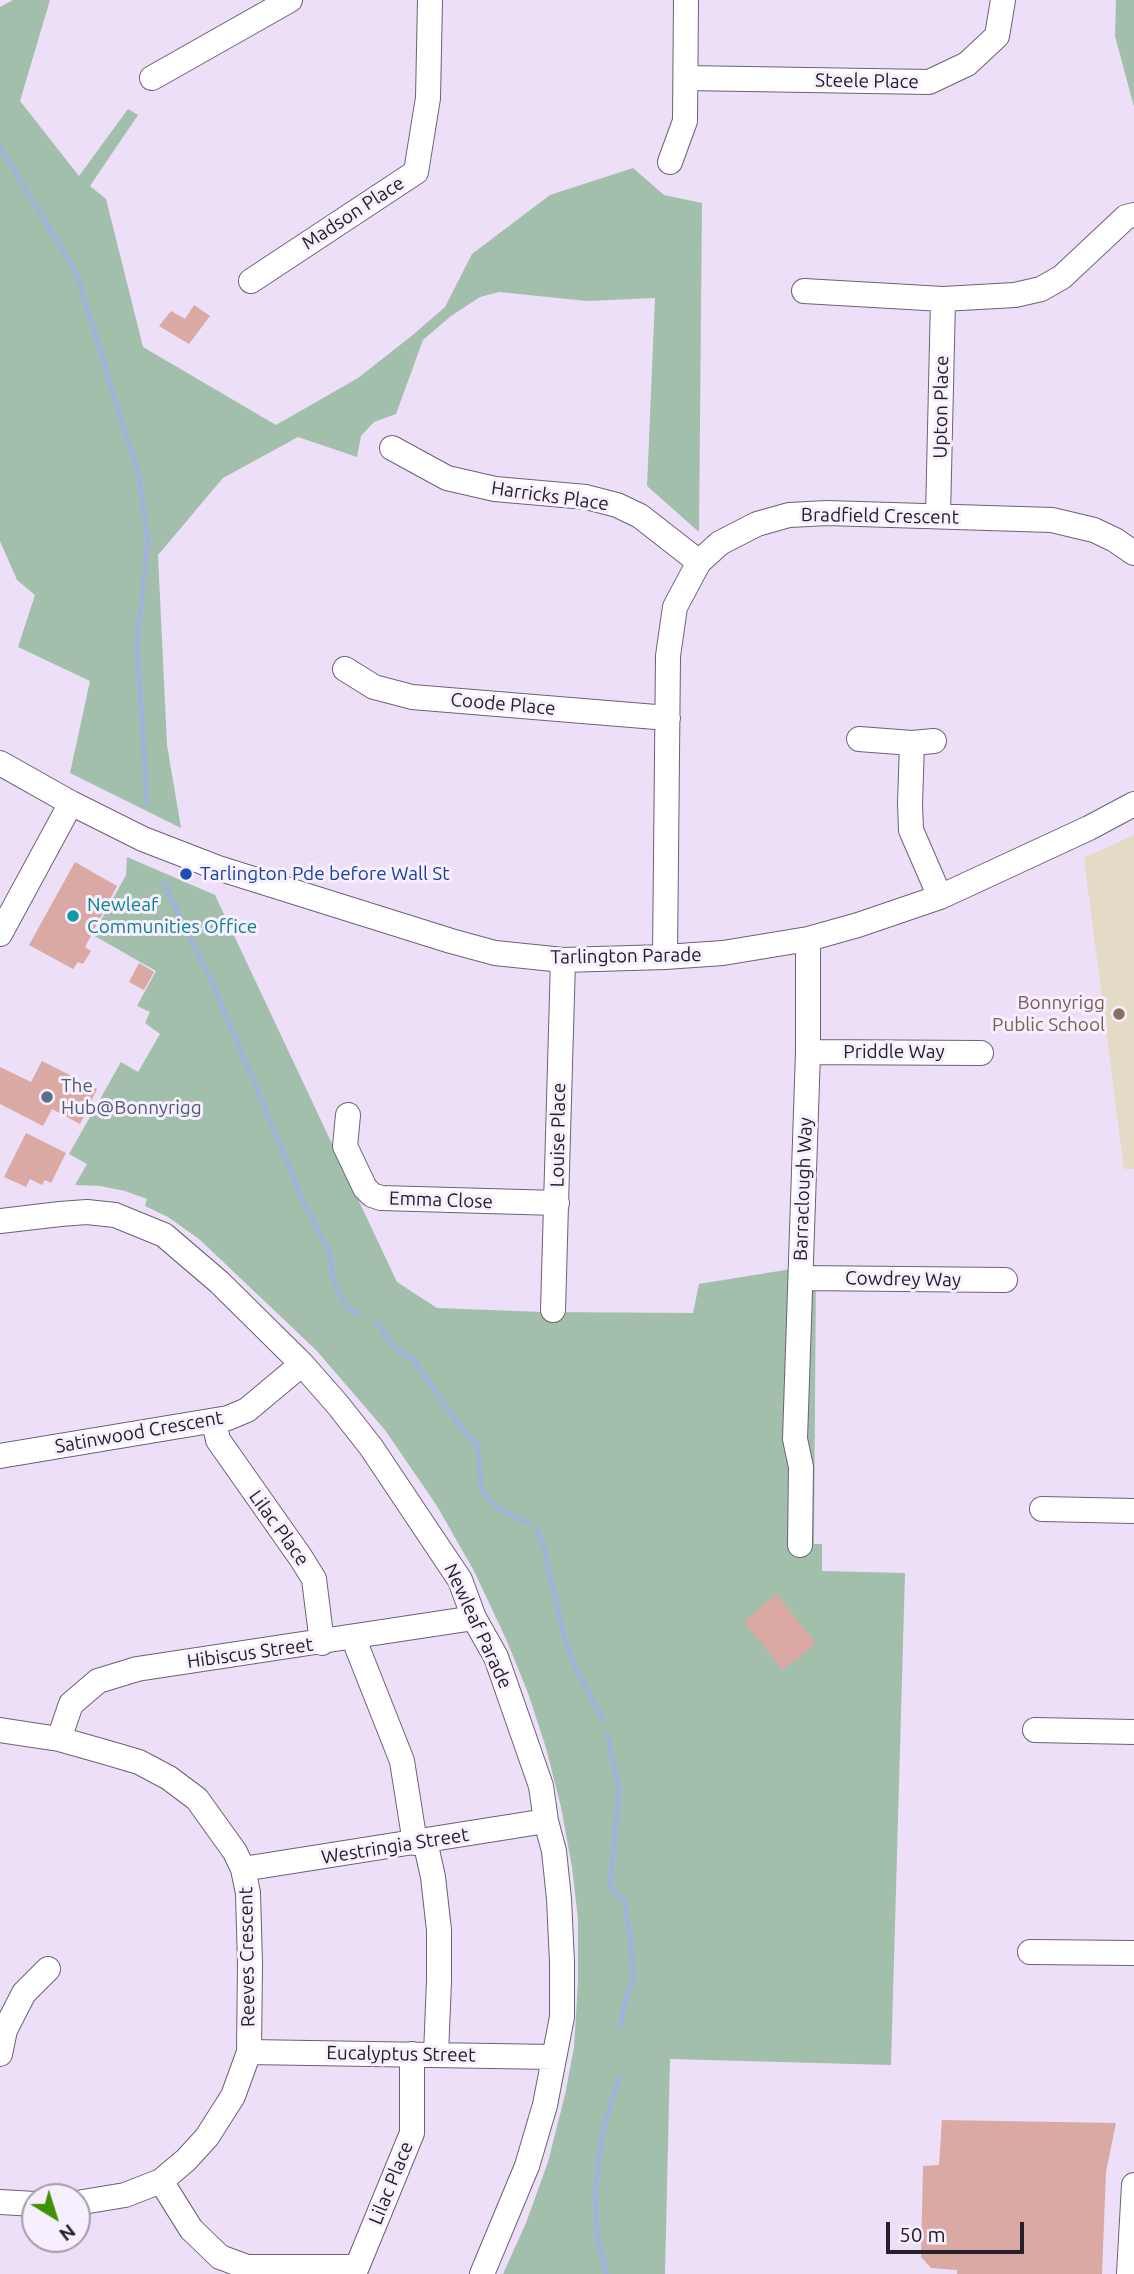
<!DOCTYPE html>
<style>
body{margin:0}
#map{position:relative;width:1134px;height:2274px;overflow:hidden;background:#ecdff7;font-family:Ubuntu,sans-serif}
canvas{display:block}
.north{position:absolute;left:21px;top:2183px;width:70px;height:70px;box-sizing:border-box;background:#f7effd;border:2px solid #a39ca8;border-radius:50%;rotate:142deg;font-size:19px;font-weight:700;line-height:28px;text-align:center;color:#252029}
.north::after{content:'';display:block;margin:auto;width:24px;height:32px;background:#3c9200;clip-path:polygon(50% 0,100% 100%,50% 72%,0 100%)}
.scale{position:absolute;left:886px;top:2222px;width:138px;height:32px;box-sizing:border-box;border:4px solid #252029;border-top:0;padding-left:9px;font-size:21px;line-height:24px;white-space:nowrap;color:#252029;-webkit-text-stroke:5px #f7effd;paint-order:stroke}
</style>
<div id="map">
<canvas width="1134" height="2274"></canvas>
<div class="north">N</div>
<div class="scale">50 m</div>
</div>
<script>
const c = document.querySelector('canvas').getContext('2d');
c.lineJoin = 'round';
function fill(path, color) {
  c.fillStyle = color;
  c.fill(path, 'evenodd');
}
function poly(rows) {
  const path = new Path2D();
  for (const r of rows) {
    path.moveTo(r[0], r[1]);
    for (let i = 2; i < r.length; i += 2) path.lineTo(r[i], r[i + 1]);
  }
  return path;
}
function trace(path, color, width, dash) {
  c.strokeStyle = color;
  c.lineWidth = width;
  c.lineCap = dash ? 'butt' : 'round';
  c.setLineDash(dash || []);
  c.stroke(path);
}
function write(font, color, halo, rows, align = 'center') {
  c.font = font + ' Ubuntu,sans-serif';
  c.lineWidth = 6;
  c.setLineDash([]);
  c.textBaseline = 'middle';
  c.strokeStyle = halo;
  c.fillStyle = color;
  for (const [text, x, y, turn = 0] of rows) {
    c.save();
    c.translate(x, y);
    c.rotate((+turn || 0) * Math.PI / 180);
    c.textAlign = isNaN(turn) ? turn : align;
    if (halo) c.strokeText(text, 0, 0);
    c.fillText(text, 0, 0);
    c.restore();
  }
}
fill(poly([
 [1134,835,1134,1169,1124,1169,1084,858]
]), '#e3dbc5');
fill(poly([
 [13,0,50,0,20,101,79,176,128,109,138,115,90,186,106,199,143,347,276,425,358,378,414,334,445,307,472,254,550,195,633,168,664,195,702,203,699,532,647,486,655,298,587,301,499,292,480,297,451,316,423,340,396,414,374,422,361,436,357,457,298,437,223,478,158,555,167,745,181,828,70,773,90,681,18,647,35,595,17,580,0,541,0,7],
 [1116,0,1134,0,1134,107,1115,36],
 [127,857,215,895,397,1282,437,1308,542,1312,693,1313,699,1284,816,1265,814,1544,822,1544,822,1571,905,1573,891,2065,670,2059,665,2274,503,2274,526,2223,548,2162,565,2095,574,2047,578,1982,578,1919,572,1867,561,1807,546,1748,528,1693,506,1639,474,1571,437,1506,385,1430,316,1350,199,1239,168,1217,145,1206,147,1199,125,1191,100,1186,75,1185,87,1164,69,1154,121,1062,138,1072,160,1034,145,1023,150,1012,137,1006,156,971,93,935,126,875]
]), '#a2bfab');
trace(poly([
 [0,147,76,272,139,477,148,541,137,641,147,804],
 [164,883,219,998,302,1198,329,1251,334,1282,346,1306,358,1314],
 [376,1322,397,1350,413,1359,460,1426,478,1447,481,1490,500,1510,529,1523],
 [536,1528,543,1544,564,1636,576,1669,603,1720],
 [607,1733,619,1789,610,1887,625,1902,632,1951,633,1980,626,1997,620,2028],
 [607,2274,597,2234,595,2191,603,2130,619,2077]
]), '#a0b3d9', 5);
fill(poly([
 [194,305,210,316,189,344,159,326,171,311,185,319],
 [75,862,117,886,85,947,91,951,83,964,78,962,73,969,29,945],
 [139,963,154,972,144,990,129,982],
 [42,1061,97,1089,80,1124,52,1109,43,1126,0,1104,0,1067,31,1082],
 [26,1133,66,1153,51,1183,45,1180,42,1185,30,1179,26,1187,4,1177],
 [776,1594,816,1643,783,1670,744,1622],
 [942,2120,1116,2123,1106,2172,1102,2274,957,2274,957,2270,931,2268,921,2257,923,2166,939,2165]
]), '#daa9a4');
const minor = poly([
 [152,78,290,0],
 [686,78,929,82,967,64,997,36,1003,0],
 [670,162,685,121,686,0],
 [251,281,416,172,428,98,430,0],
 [804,291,943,299,1015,295,1041,289,1062,277,1126,217,1134,215],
 [392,448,447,478,495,489,586,497,617,505,640,516,699,562],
 [938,516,943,299],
 [345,669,374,687,412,697,668,718],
 [859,739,912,743,934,741],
 [912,743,910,804,911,830,940,897],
 [0,763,71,803,143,839,218,868,451,941,495,953,563,960,665,957,723,953,808,939,858,925,940,897,1089,828,1134,804],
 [0,934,71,803],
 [665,957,668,656,675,607,699,562,720,543,757,524,789,515,827,513,1052,520,1094,530,1115,540,1134,553],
 [808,1052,981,1053],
 [348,1115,345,1146,365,1188,372,1195,381,1198,557,1203],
 [0,1221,60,1214,87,1212,115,1215,164,1235,219,1282,302,1364,338,1405,371,1447,460,1580,474,1618,496,1657,541,1786,546,1821,554,1851,559,1899,562,1962,562,2017,545,2105,527,2166,482,2274],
 [801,1278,1005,1280],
 [553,1310,563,960],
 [214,1421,218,1440,301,1558,314,1579,322,1643],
 [0,1456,228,1418,247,1410,302,1364],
 [1042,1509,1134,1511],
 [800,1545,801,1467,795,1439,808,1052,808,939],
 [353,1637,402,1761,415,1843],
 [0,1730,59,1739,105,1752,139,1762,169,1778,197,1799,235,1852,243,1869,248,1893,250,1964,249,2052,233,2096,207,2137,186,2160,161,2181,125,2195,77,2203],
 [1035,1730,1134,1732],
 [59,1739,71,1704,98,1681,137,1669,474,1618],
 [425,1841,433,1877,439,1930,439,1981,436,2054],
 [243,1869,546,1821],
 [1030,1952,1134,1953],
 [249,2052,553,2057],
 [0,2054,5,2030,24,1993,48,1969],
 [161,2181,191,2229,220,2257,247,2267,357,2267,412,2133,412,2054],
 [0,2202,35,2204],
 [1129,2274,1134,2185]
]);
trace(minor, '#6c6176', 26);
trace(minor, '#fff', 24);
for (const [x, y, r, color] of [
 [186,874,7,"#1a4fb4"],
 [73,916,7,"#0f9aa8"],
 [1119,1014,7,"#8d6e63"],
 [47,1097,7,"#5c6f8a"]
]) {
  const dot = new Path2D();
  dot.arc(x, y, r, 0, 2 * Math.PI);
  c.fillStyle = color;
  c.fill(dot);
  trace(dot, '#f7effd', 2.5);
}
write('19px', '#252029', '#f7effd', [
 ["Steele Place",867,81,1],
 ["Madson Place",353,213,-33],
 ["Upton Place",941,407,-89],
 ["Harricks Place",550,496,8],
 ["Bradfield Crescent",880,516,1],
 ["Coode Place",503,704,5],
 ["Tarlington Parade",626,956,-1],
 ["Priddle Way",894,1052],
 ["Louise Place",558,1135,-89],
 ["Barraclough Way",803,1189,-88],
 ["Emma Close",441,1200,2],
 ["Cowdrey Way",903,1279,1],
 ["Satinwood Crescent",139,1432,-10],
 ["Lilac Place",279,1528,54],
 ["Newleaf Parade",478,1626,65],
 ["Hibiscus Street",250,1653,-8],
 ["Westringia Street",395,1846,-9],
 ["Reeves Crescent",247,1957,-91],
 ["Eucalyptus Street",401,2054,1],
 ["Lilac Place",391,2183,-68]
]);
write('19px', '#164399', '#f7effd', [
 ["Tarlington Pde before Wall St",200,874]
], 'left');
write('19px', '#0d838f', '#f7effd', [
 ["Newleaf",87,905],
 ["Communities Office",87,927]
], 'left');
write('19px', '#785e54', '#f7effd', [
 ["Bonnyrigg",1105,1003],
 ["Public School",1105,1025]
], 'right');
write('19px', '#4e5e75', '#f7effd', [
 ["The",61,1086],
 ["Hub@Bonnyrigg",61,1108]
], 'left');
</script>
